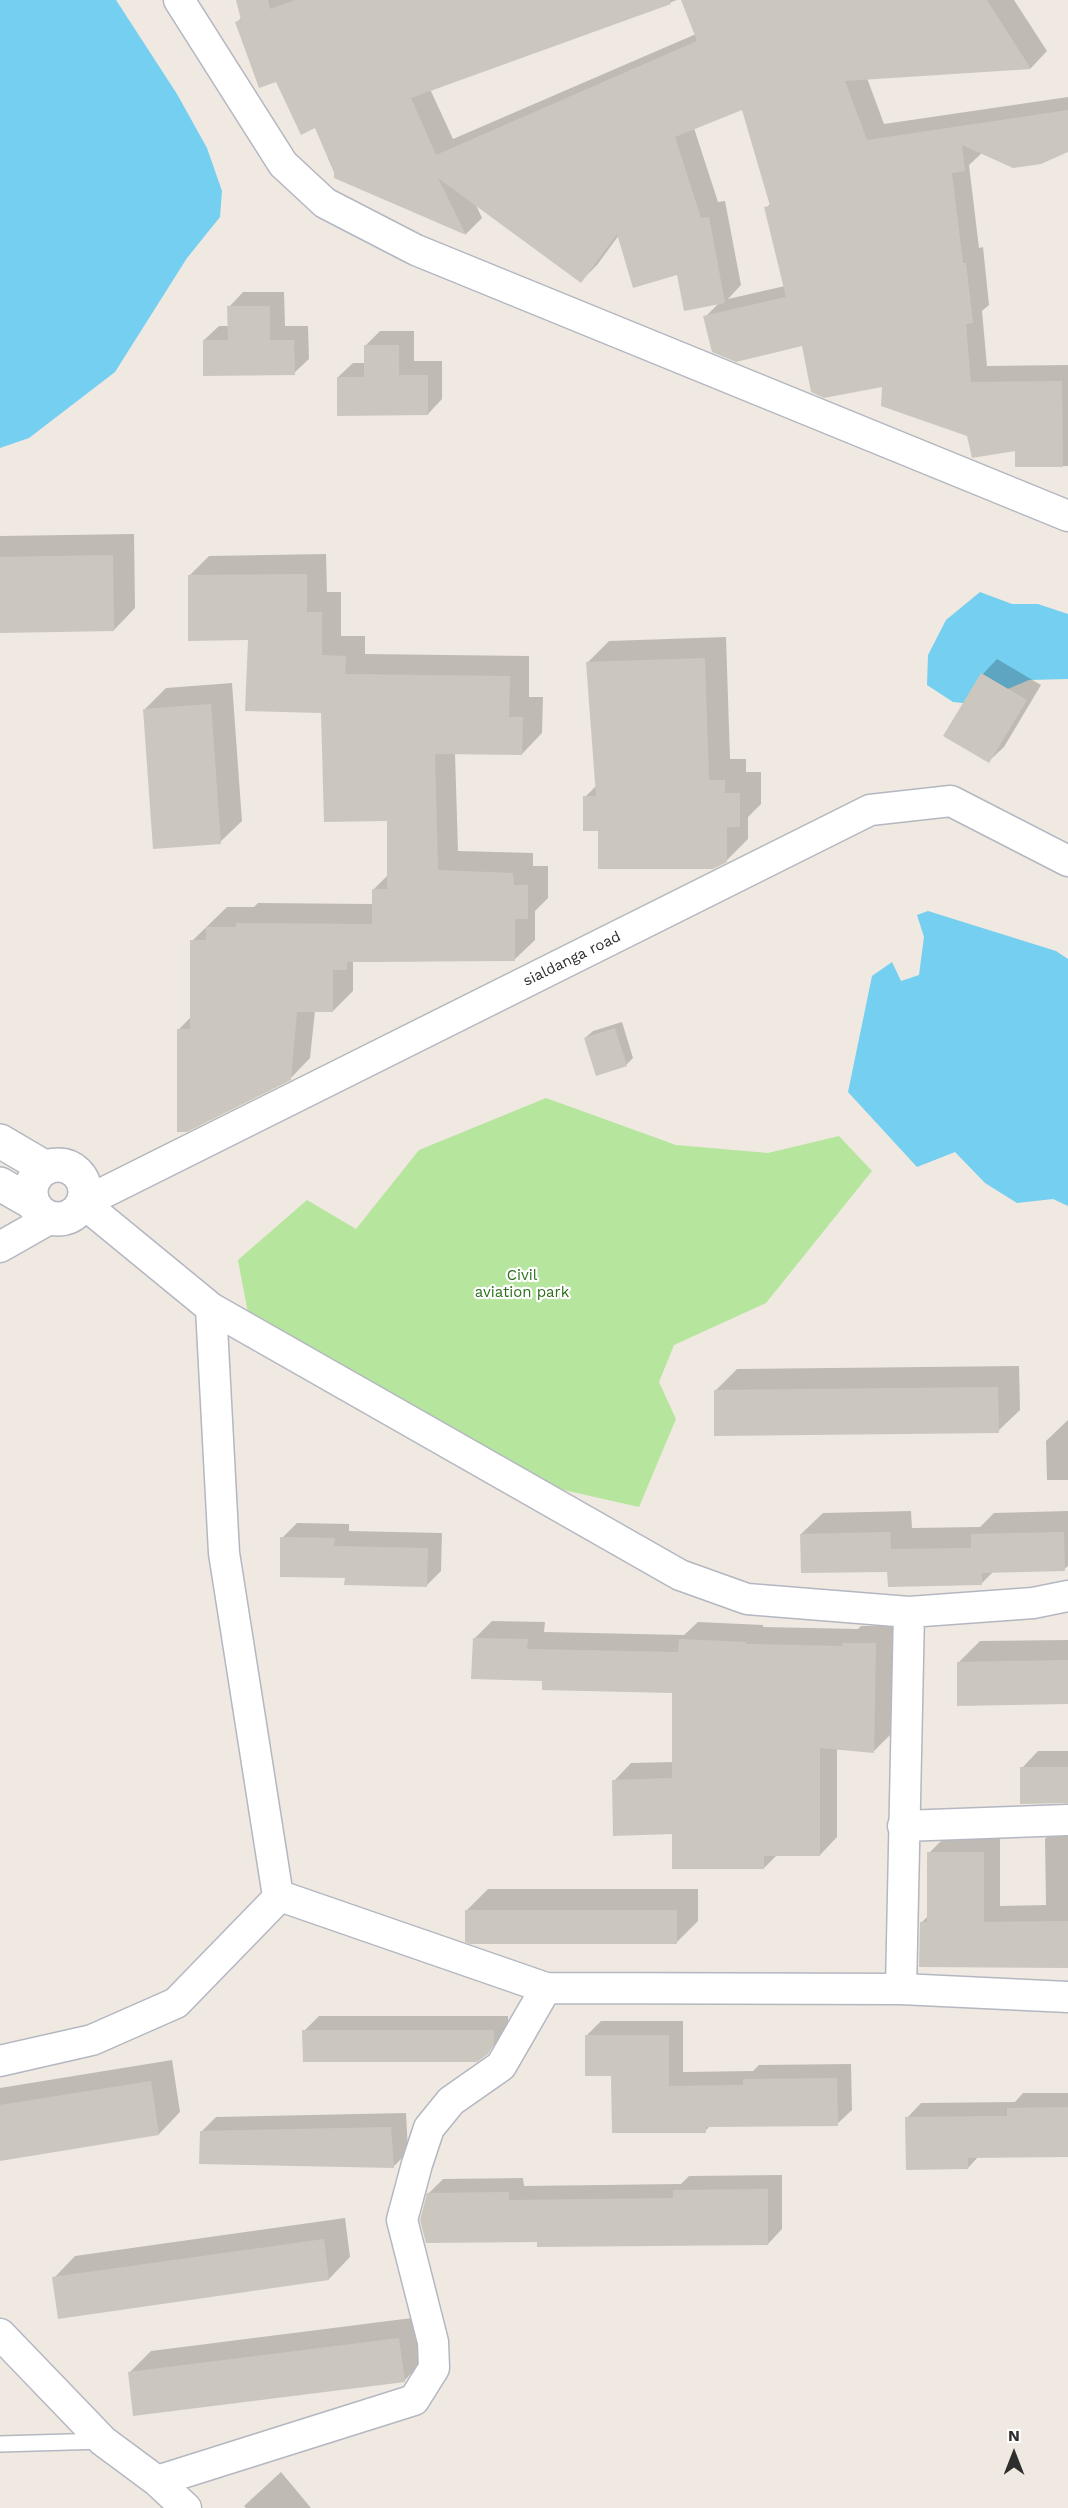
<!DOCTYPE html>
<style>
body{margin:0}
#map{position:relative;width:1068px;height:2508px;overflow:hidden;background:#efe9e1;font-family:"Work Sans",sans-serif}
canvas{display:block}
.north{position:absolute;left:984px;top:2424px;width:60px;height:60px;-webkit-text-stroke:4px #fff;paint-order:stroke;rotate:0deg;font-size:16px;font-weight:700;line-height:24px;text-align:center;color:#2e2e2e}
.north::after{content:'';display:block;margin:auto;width:21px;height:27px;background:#2e2e2e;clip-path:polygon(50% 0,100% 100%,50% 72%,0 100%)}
</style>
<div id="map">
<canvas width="1068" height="2508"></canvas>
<div class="north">N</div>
</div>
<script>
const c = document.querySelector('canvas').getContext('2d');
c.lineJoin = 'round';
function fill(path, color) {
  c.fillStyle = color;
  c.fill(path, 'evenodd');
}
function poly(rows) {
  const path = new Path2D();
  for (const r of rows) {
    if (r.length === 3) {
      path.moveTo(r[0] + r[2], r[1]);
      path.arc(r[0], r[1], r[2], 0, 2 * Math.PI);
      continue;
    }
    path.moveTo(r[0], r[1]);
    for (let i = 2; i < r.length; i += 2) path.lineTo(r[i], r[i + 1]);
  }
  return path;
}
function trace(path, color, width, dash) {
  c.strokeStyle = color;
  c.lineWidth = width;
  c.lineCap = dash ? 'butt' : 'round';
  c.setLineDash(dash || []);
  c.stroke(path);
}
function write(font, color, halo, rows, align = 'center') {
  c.font = font + ' "Work Sans",sans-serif';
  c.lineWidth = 4.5;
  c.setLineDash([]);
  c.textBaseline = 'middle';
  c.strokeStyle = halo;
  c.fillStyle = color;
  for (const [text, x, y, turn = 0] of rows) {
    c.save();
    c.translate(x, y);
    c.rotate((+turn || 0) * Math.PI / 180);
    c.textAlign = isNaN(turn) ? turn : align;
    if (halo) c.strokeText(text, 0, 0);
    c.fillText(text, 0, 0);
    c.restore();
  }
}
fill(poly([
 [546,1098,676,1145,768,1153,839,1136,872,1171,766,1303,674,1345,659,1382,676,1419,639,1507,546,1486,248,1313,238,1260,307,1200,356,1229,419,1150]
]), '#b6e59e');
fill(poly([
 [0,0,116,0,177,94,207,148,222,191,220,217,187,258,115,372,29,438,0,448],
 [980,592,1012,604,1038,604,1068,614,1068,679,1029,680,972,704,953,702,927,685,928,655,946,620],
 [928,911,1056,951,1068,959,1068,1206,1053,1199,1017,1203,985,1183,955,1152,917,1167,848,1092,872,976,892,962,901,981,919,975,924,937,917,915]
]), '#75cff0');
fill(poly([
 [237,0,677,0,430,89,453,139,696,34,682,0,1014,0,1047,51,1031,68,867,78,884,124,1068,97,1068,150,982,153,969,165,979,248,983,247,989,305,982,311,987,366,1068,365,1068,466,1016,466,1016,449,968,435,884,386,803,345,705,317,719,303,678,273,619,235,597,265,581,281,475,203,482,218,466,234,336,177,315,127,277,80,237,22,242,17],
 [743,108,771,203,766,208,785,286,728,299,741,285,725,201,718,202,694,128],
 [243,292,284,292,285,326,308,326,309,359,294,373,204,340,219,326,229,326,229,307],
 [380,331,414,331,414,361,442,361,442,399,428,414,338,377,353,363,366,363,366,345],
 [134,534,135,608,114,630,0,632,0,536],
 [326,554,327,592,341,592,341,636,365,636,365,654,529,656,529,697,543,697,542,733,522,754,455,753,458,851,533,853,533,866,548,866,548,898,535,911,535,940,514,960,353,962,353,991,333,1011,315,1011,310,1058,290,1079,178,1030,192,1016,192,941,227,907,254,907,258,903,373,904,373,890,389,874,389,819,323,712,189,576,209,556],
 [726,637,730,759,746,759,746,772,761,772,761,804,748,817,748,839,726,861,600,830,585,797,597,785,587,663,609,641],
 [997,659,1041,685,1004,747,989,761,945,735,983,674],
 [232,683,242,821,220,842,144,710,166,688],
 [622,1022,633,1058,626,1065,585,1038,593,1031],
 [1019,1366,1020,1410,998,1431,715,1391,737,1369],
 [1068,1420,1068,1480,1047,1480,1046,1441],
 [911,1511,912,1528,980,1527,994,1513,1068,1511,1068,1566,1064,1569,994,1571,981,1584,889,1570,801,1534,823,1513],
 [297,1523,349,1524,349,1531,442,1533,441,1571,427,1585,346,1577,282,1538],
 [492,1621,545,1622,544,1632,684,1635,698,1622,763,1625,763,1627,858,1629,861,1626,893,1626,891,1734,873,1752,837,1748,837,1837,820,1855,777,1855,764,1868,673,1832,614,1781,631,1763,674,1762,674,1692,543,1679,474,1639],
 [1068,1640,1068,1702,958,1663,980,1641],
 [1038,1751,1068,1751,1068,1801,1022,1768],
 [1062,1822,1068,1822,1068,1966,921,1923,929,1915,929,1853,945,1837,1000,1837,1000,1906,1046,1905,1045,1839],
 [488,1889,698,1889,698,1921,676,1943,467,1910],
 [319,2016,508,2016,508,2028,502,2037,487,2053,304,2031],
 [601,2021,683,2021,683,2072,753,2071,759,2065,851,2064,852,2110,837,2124,711,2125,705,2131,613,2075,586,2036],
 [172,2060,180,2112,159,2134,0,2159,0,2088],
 [1023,2093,1068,2093,1068,2155,979,2156,968,2168,907,2118,921,2103,1015,2102],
 [406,2113,408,2152,394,2166,201,2132,216,2117],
 [782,2175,782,2229,768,2244,538,2240,428,2194,443,2179,523,2178,524,2186,681,2184,689,2176],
 [345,2218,350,2257,329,2279,54,2278,75,2256],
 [420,2317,425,2359,404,2381,129,2373,151,2351],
 [281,2472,311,2508,246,2508,244,2506]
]), '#0003');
fill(poly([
 [236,0,268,0,270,9,296,0,670,0,671,4,411,98,436,155,697,41,681,0,987,0,1031,69,845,81,867,140,1068,110,1068,152,1041,164,1013,168,962,145,965,171,952,173,963,263,966,263,973,323,966,324,971,382,1062,381,1063,467,1015,467,1015,451,972,458,967,436,881,406,882,387,824,398,811,392,802,346,736,362,712,352,703,316,786,297,764,207,770,206,742,110,675,137,701,218,709,217,725,303,684,311,677,275,633,288,617,234,581,283,438,178,466,235,334,178,334,172,315,128,301,135,276,82,259,88,235,22,241,20],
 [227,306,270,306,270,340,294,340,295,375,203,376,203,340,228,340],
 [364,345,399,345,399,375,428,375,428,415,337,416,337,377,364,377],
 [113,555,114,631,0,633,0,557],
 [307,574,307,612,322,612,322,655,346,656,345,674,510,676,509,717,523,717,522,755,435,754,438,870,513,873,514,885,528,885,528,919,515,919,515,961,347,962,347,970,333,970,333,1012,297,1012,291,1080,187,1132,177,1132,177,1029,190,1029,190,940,206,940,206,927,236,927,236,923,372,924,372,889,387,889,387,821,324,822,321,713,245,711,248,640,188,641,188,575],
 [705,658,709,780,725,780,725,793,740,793,740,827,727,827,727,862,713,869,598,869,598,831,583,831,583,796,596,796,586,662],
 [981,673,1027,700,989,763,943,736],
 [211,704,221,844,153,849,143,709],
 [615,1028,627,1066,596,1076,584,1038],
 [998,1387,999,1433,714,1436,714,1390],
 [890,1532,891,1549,971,1548,971,1534,1064,1532,1065,1571,982,1573,982,1585,888,1587,887,1572,801,1573,800,1534],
 [280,1537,335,1538,334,1546,428,1548,427,1587,344,1585,345,1578,280,1577],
 [473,1638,528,1639,527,1649,678,1652,679,1639,746,1642,746,1644,842,1646,842,1643,876,1643,874,1753,820,1748,820,1856,764,1856,764,1869,672,1869,672,1834,613,1836,612,1780,672,1778,672,1693,542,1690,542,1681,471,1679],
 [1068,1660,1068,1704,957,1706,957,1662],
 [1020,1767,1068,1767,1068,1803,1020,1804],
 [927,1852,984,1852,984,1922,1068,1921,1068,1968,919,1967,920,1922,927,1922],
 [465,1910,677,1910,677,1944,470,1944,465,1942],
 [302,2030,494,2030,494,2044,488,2054,477,2062,303,2062],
 [585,2035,669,2035,669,2086,743,2085,743,2079,837,2078,838,2126,706,2127,706,2133,612,2133,611,2076,585,2076],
 [151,2081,159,2135,0,2161,0,2105],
 [1068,2107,1068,2157,968,2158,968,2169,906,2170,905,2117,1007,2116,1007,2108],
 [391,2127,394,2168,199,2164,200,2131],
 [768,2189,768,2245,537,2247,537,2242,426,2243,420,2220,427,2193,509,2192,509,2200,673,2198,673,2190],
 [324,2239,329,2280,58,2319,52,2277],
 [399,2338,405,2382,133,2416,128,2372]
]), '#cbc7bf');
const lane = poly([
 [0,2444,103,2441]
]);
const street = poly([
 [179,0,283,164,325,203,416,250,1068,516],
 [0,1247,51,1218],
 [211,1308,680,1575,747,1599,909,1612,1033,1603,1068,1596],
 [909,1612,901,1989,546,1988,280,1896,277,1890,224,1553,211,1308,83,1203,870,810,951,801,1068,861],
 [903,1826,1068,1820],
 [901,1989,1068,1997],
 [0,2061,92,2040,176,2003,280,1896],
 [0,2334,103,2441,157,2481,186,2508],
 [157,2481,414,2400,434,2368,433,2342,402,2220,417,2164,429,2128,451,2101,501,2066,546,1988]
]);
const secondary = poly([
 [0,1141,46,1168],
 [58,1192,27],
 [0,1184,33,1203]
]);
trace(lane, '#b4b7c1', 18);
trace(street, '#b4b7c1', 33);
trace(secondary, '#b4b7c1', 36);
trace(lane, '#fff', 15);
trace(street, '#fff', 30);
trace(secondary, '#fff', 33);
write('15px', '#2e2e2e', '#fff', [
 ["sialdanga road",572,959,-26]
]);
write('15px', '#2c6e1b', '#fff', [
 ["Civil",522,1276],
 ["aviation park",522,1293]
]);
</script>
